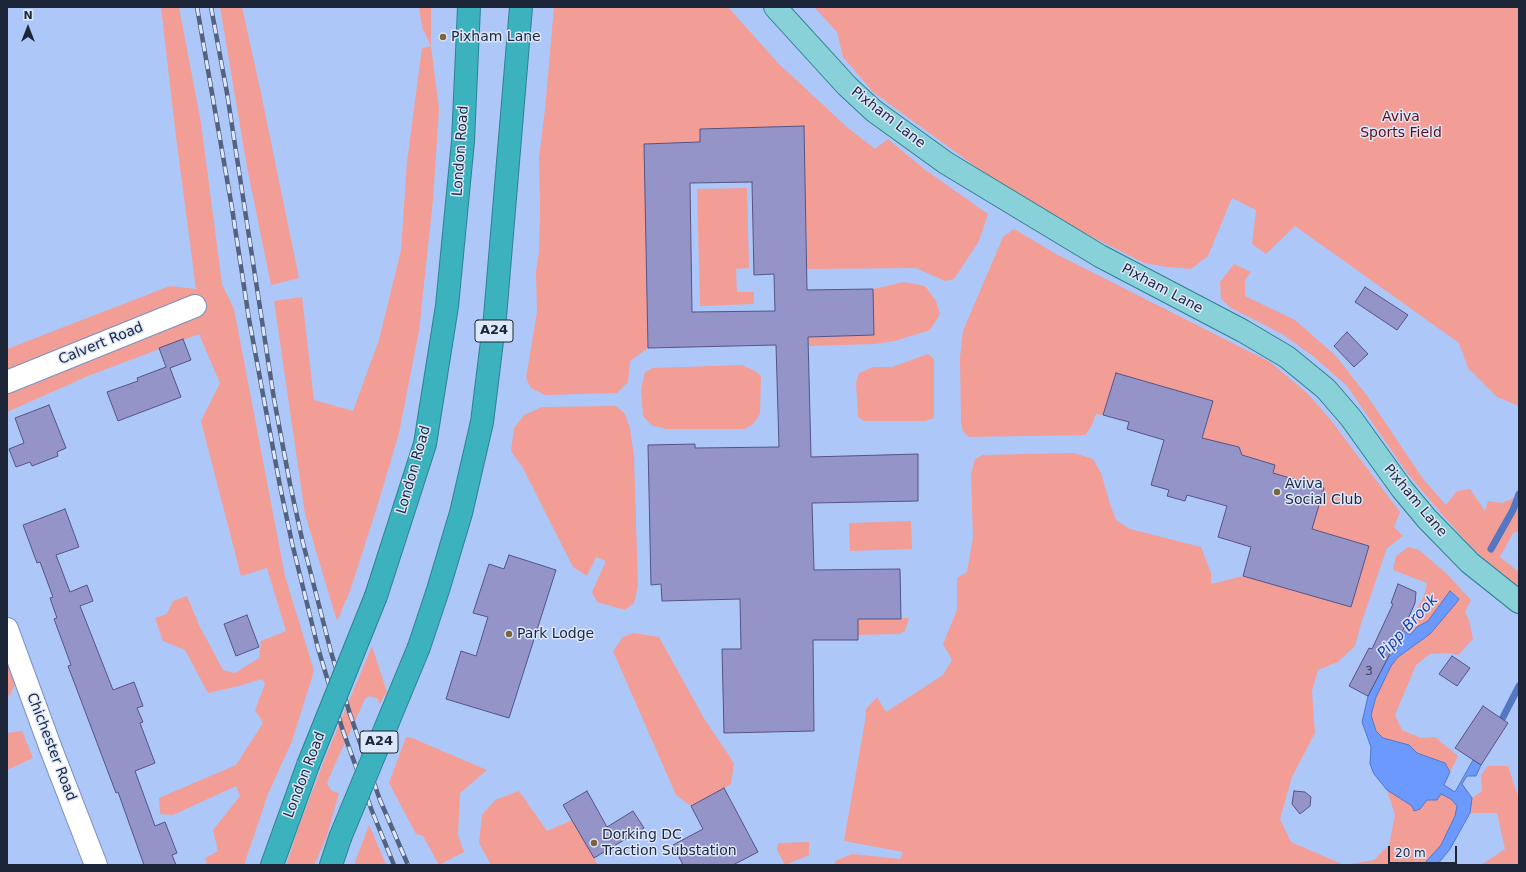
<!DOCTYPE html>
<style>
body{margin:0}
#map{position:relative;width:1526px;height:872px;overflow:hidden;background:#aec7f9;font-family:"DejaVu Sans",sans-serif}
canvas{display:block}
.frame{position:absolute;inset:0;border:8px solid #1d2639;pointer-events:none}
.north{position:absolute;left:8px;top:8px;width:40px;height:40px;-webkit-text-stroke:3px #dde7fc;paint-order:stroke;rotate:0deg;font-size:11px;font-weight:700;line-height:16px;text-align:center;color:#1d2639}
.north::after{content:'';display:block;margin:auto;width:14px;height:18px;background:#1d2639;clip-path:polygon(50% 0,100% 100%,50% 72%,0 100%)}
.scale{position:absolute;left:1388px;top:846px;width:69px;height:18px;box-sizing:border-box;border:2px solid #1d2639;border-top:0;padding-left:5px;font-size:12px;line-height:14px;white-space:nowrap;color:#1d2639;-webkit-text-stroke:3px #dde7fc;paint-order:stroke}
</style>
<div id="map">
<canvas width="1526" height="872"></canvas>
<div class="frame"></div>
<div class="north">N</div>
<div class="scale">20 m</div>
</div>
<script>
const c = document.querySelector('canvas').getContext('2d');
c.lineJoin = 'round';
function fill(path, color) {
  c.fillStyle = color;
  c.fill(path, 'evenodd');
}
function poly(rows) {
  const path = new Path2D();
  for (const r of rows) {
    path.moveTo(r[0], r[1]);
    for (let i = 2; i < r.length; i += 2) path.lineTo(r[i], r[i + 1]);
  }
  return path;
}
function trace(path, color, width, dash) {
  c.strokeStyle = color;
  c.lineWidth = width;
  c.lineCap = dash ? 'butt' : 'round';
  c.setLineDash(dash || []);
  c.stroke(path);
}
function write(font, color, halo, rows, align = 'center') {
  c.font = font + ' "DejaVu Sans",sans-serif';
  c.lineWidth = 3;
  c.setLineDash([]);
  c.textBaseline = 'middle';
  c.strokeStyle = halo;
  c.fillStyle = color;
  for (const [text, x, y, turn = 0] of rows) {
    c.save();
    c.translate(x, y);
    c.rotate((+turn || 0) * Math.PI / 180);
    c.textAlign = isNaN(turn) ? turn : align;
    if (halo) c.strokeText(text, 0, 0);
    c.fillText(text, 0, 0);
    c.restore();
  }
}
fill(poly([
 [161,7,179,7,201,123,222,284,234,309,285,576,314,671,292,741,268,794,244,865,207,865,205,858,218,851,213,830,240,796,236,786,173,815,160,814,159,798,236,765,263,723,255,710,265,684,262,679,239,686,208,693,185,650,163,641,155,618,167,614,173,601,187,596,199,625,223,670,235,673,259,658,261,641,286,631,267,568,241,576,201,421,220,383,199,334,88,376,7,412,7,349,170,286,196,289,176,137],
 [220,7,242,7,262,98,299,278,271,285,247,167],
 [419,7,431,7,431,46,439,109,433,200,419,331,399,433,378,504,350,591,337,621,305,514,274,301,302,297,314,400,353,411,379,340,401,250,407,162,422,48,431,46,422,27],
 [554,7,728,7,778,63,848,128,875,149,888,139,924,169,988,214,979,241,954,279,945,281,916,268,807,269,804,126,700,129,700,142,644,144,648,348,630,361,628,382,617,393,545,395,531,388,526,378,537,312,536,272,539,251,540,210,539,159,545,109],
 [814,7,1519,7,1519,406,1497,397,1468,368,1459,343,1295,226,1266,254,1252,244,1256,210,1232,198,1208,256,1191,269,1167,267,1144,263,1035,208,972,164,873,92,843,57,837,32],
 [747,188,749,268,736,269,737,292,754,292,754,304,700,306,697,189],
 [1014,229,1056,254,1270,362,1307,393,1330,419,1400,512,1394,527,1403,536,1387,548,1361,624,1355,646,1338,662,1318,670,1312,691,1315,733,1292,777,1280,819,1291,842,1344,865,1374,860,1389,845,1395,815,1387,790,1412,806,1420,809,1427,800,1441,794,1451,799,1457,806,1455,816,1441,845,1423,865,835,865,835,861,852,854,900,859,903,852,844,841,865,721,866,709,877,697,886,712,943,675,952,660,943,644,957,610,957,578,967,572,973,538,971,474,975,459,983,455,1074,453,1093,459,1101,473,1110,504,1116,520,1130,529,1201,547,1211,573,1211,584,1243,576,1351,607,1369,546,1312,529,1273,473,1275,465,1242,455,1239,447,1215,441,1209,446,1201,443,1213,401,1116,373,1103,415,1096,414,1091,427,1085,435,969,437,963,431,961,422,960,357,963,331,1003,237],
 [1234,264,1251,272,1245,280,1245,296,1295,320,1336,356,1368,397,1424,480,1446,505,1457,491,1470,489,1485,511,1488,501,1502,503,1519,496,1519,531,1513,533,1500,557,1519,572,1519,587,1508,579,1473,549,1440,512,1407,473,1347,386,1313,356,1282,334,1231,308,1221,299,1220,282],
 [904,282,925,286,936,301,940,314,930,330,895,341,875,344,809,346,808,337,873,335,873,289],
 [928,354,934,359,934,418,925,421,864,421,858,417,856,383,859,373,873,367,892,367],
 [742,365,755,371,761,376,760,414,753,424,745,429,666,429,651,425,643,416,641,390,645,372,653,368],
 [616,406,625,414,630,428,634,456,638,586,634,603,625,610,597,602,592,592,606,561,596,557,587,576,573,567,523,468,511,451,514,428,524,415,542,407],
 [911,521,912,549,850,551,849,523],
 [1408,547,1419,550,1447,574,1471,600,1465,612,1469,620,1473,639,1458,655,1447,653,1430,654,1416,665,1395,715,1402,730,1421,738,1435,737,1458,756,1450,772,1445,763,1417,753,1409,745,1383,738,1376,731,1371,715,1376,697,1391,666,1398,657,1430,634,1459,599,1450,591,1428,621,1417,627,1410,635,1404,631,1424,596,1427,583,1393,570,1396,556],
 [909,618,905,631,899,634,858,635,858,619],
 [634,633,659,637,705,720,734,763,731,784,691,806,676,795,613,651,623,637],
 [372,646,387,692,379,705,378,699,369,696,365,699,332,771,327,784,332,791,339,793,326,839,314,865,286,865,298,829,325,758],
 [7,660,15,684,10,695,7,696],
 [22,731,33,758,7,770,7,733],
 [406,737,412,738,487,770,460,793,458,835,464,852,439,865,423,836,416,834,389,783],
 [1488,766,1508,766,1519,799,1519,865,1481,865,1505,849,1497,813,1470,813,1472,798,1482,791,1481,775],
 [519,791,547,831,572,820,598,865,491,865,479,843,482,815,495,800],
 [369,825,373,834,386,865,354,865],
 [809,842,809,855,785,865,777,850,778,843]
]), '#f29d96');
const water = poly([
 [1450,591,1459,599,1457,602,1430,634,1398,657,1391,666,1376,697,1371,715,1376,731,1383,738,1409,745,1417,753,1445,763,1450,772,1444,785,1455,792,1473,760,1481,765,1476,776,1467,776,1462,784,1472,798,1470,813,1450,849,1437,865,1423,865,1441,845,1455,816,1457,806,1451,799,1441,794,1437,800,1427,800,1420,809,1414,811,1412,806,1387,790,1374,774,1370,764,1371,747,1362,722,1368,696,1388,658,1398,647,1404,631,1410,635,1417,627,1428,621,1450,591]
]);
fill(water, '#6c99fe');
trace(water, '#5476c3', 1);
trace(poly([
 [1491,549,1513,510,1519,494],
 [1498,727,1519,686]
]), '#5476c3', 7);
const building = poly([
 [804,126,807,290,873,289,874,335,808,337,811,457,918,454,918,501,812,503,814,570,900,569,901,619,858,619,858,640,813,640,814,731,724,733,722,649,741,649,740,599,662,601,661,584,651,585,648,445,695,444,695,448,779,447,776,345,648,348,644,144,700,142,700,129,804,126],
 [752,182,754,275,774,274,775,311,692,312,690,183,752,182],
 [1365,287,1408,315,1397,330,1355,302,1365,287],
 [1347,332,1368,354,1354,367,1334,346,1347,332],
 [183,339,191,360,170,368,181,397,118,421,107,392,138,381,137,378,166,367,159,348,183,339],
 [1116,373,1213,401,1202,438,1239,447,1242,455,1275,465,1273,473,1324,488,1312,529,1369,546,1351,607,1243,576,1251,547,1218,537,1227,506,1187,495,1185,501,1167,496,1169,490,1151,485,1164,440,1127,429,1129,422,1103,415,1116,373],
 [49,405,66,448,57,452,58,456,32,466,30,462,16,467,9,449,24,443,15,418,49,405],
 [65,509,79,547,56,555,70,592,87,585,93,601,80,606,113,690,134,682,143,706,137,708,143,722,140,723,155,763,135,771,155,826,165,822,177,853,172,855,176,865,144,865,118,792,116,793,68,666,71,665,54,619,57,618,50,598,53,597,40,562,37,563,23,525,65,509],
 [509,555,556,570,509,718,446,699,461,651,476,656,488,617,473,613,489,564,504,569,509,555],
 [1398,584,1416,592,1415,603,1397,644,1395,644,1368,696,1349,686,1369,648,1372,649,1393,604,1391,603,1398,584],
 [247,615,259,647,236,656,224,624,247,615],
 [1452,656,1470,668,1457,686,1439,674,1452,656],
 [1483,706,1508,723,1481,765,1455,748,1483,706],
 [724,788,758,852,733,865,683,865,673,845,703,829,691,806,724,788],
 [587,791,607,827,633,811,644,828,594,858,563,805,587,791],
 [1294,791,1305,792,1311,797,1310,806,1300,814,1292,804,1294,791]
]);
fill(building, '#9594c8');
trace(building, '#555382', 1);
const minor = poly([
 [7,382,195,306],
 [7,629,51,749,96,865]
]);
const major = poly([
 [775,7,847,86,874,111,946,163,1100,256,1243,331,1287,357,1326,389,1351,418,1402,489,1427,519,1470,563,1519,602]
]);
const highway = poly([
 [376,596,425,444,447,306,463,141,469,7],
 [419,647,438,590,461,513,482,422,495,317,521,7],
 [272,865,308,765],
 [331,865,340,838]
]);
trace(minor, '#7a91c1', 24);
trace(major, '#30818f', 24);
trace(highway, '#30818f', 24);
trace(minor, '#fff', 22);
trace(major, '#89d1d8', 22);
trace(highway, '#3bb2be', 22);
const rail = poly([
 [197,7,232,208,249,319,280,486,292,543,318,648,343,731,372,811,394,865],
 [211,7,227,93,274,399,290,484,302,539,331,652,350,714,380,800,408,865]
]);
trace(rail, '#536281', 4.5);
trace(rail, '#dde7fc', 3, [9]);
const highwayBridge = poly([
 [308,765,376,596],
 [340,838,419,647]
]);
trace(highwayBridge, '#30818f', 24, []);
trace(highwayBridge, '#3bb2be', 22);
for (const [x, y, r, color] of [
 [443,37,4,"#7c6635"],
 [1277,492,4,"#7c6635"],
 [509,634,4,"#7c6635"],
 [594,843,4,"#7c6635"]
]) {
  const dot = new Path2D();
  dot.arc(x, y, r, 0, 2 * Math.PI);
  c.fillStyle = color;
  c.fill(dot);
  trace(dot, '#dde7fc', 1.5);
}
write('12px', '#3b425d', null, [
 ["3",1369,672]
]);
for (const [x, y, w] of [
 [494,331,38],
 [379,742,38]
]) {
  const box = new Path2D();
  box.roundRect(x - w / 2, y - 11, w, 22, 3);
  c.fillStyle = '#dde7fc';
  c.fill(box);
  trace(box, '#1d2639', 1);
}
write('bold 13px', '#1d2639', null, [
 ["A24",494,331],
 ["A24",379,742]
]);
write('14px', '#1d2639', '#dde7fc', [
 ["Pixham Lane",451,37],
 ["Aviva",1285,484],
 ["Social Club",1285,500],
 ["Park Lodge",517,634],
 ["Dorking DC",602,835],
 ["Traction Substation",602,851]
], 'left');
write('14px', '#5f0f12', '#dde7fc', [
 ["Aviva",1401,117],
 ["Sports Field",1401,133]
]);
write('14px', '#1d2639', '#dde7fc', [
 ["Pixham Lane",888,118,38],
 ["London Road",461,151,-86],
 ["Pixham Lane",1162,289,28],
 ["Calvert Road",101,344,-22],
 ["London Road",414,470,-74],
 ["Pixham Lane",1415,501,50],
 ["Chichester Road",51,747,69],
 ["London Road",305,775,-69]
]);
write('italic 15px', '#1439ac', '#dde7fc', [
 ["Pipp Brook",1408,627,-47]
]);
</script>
